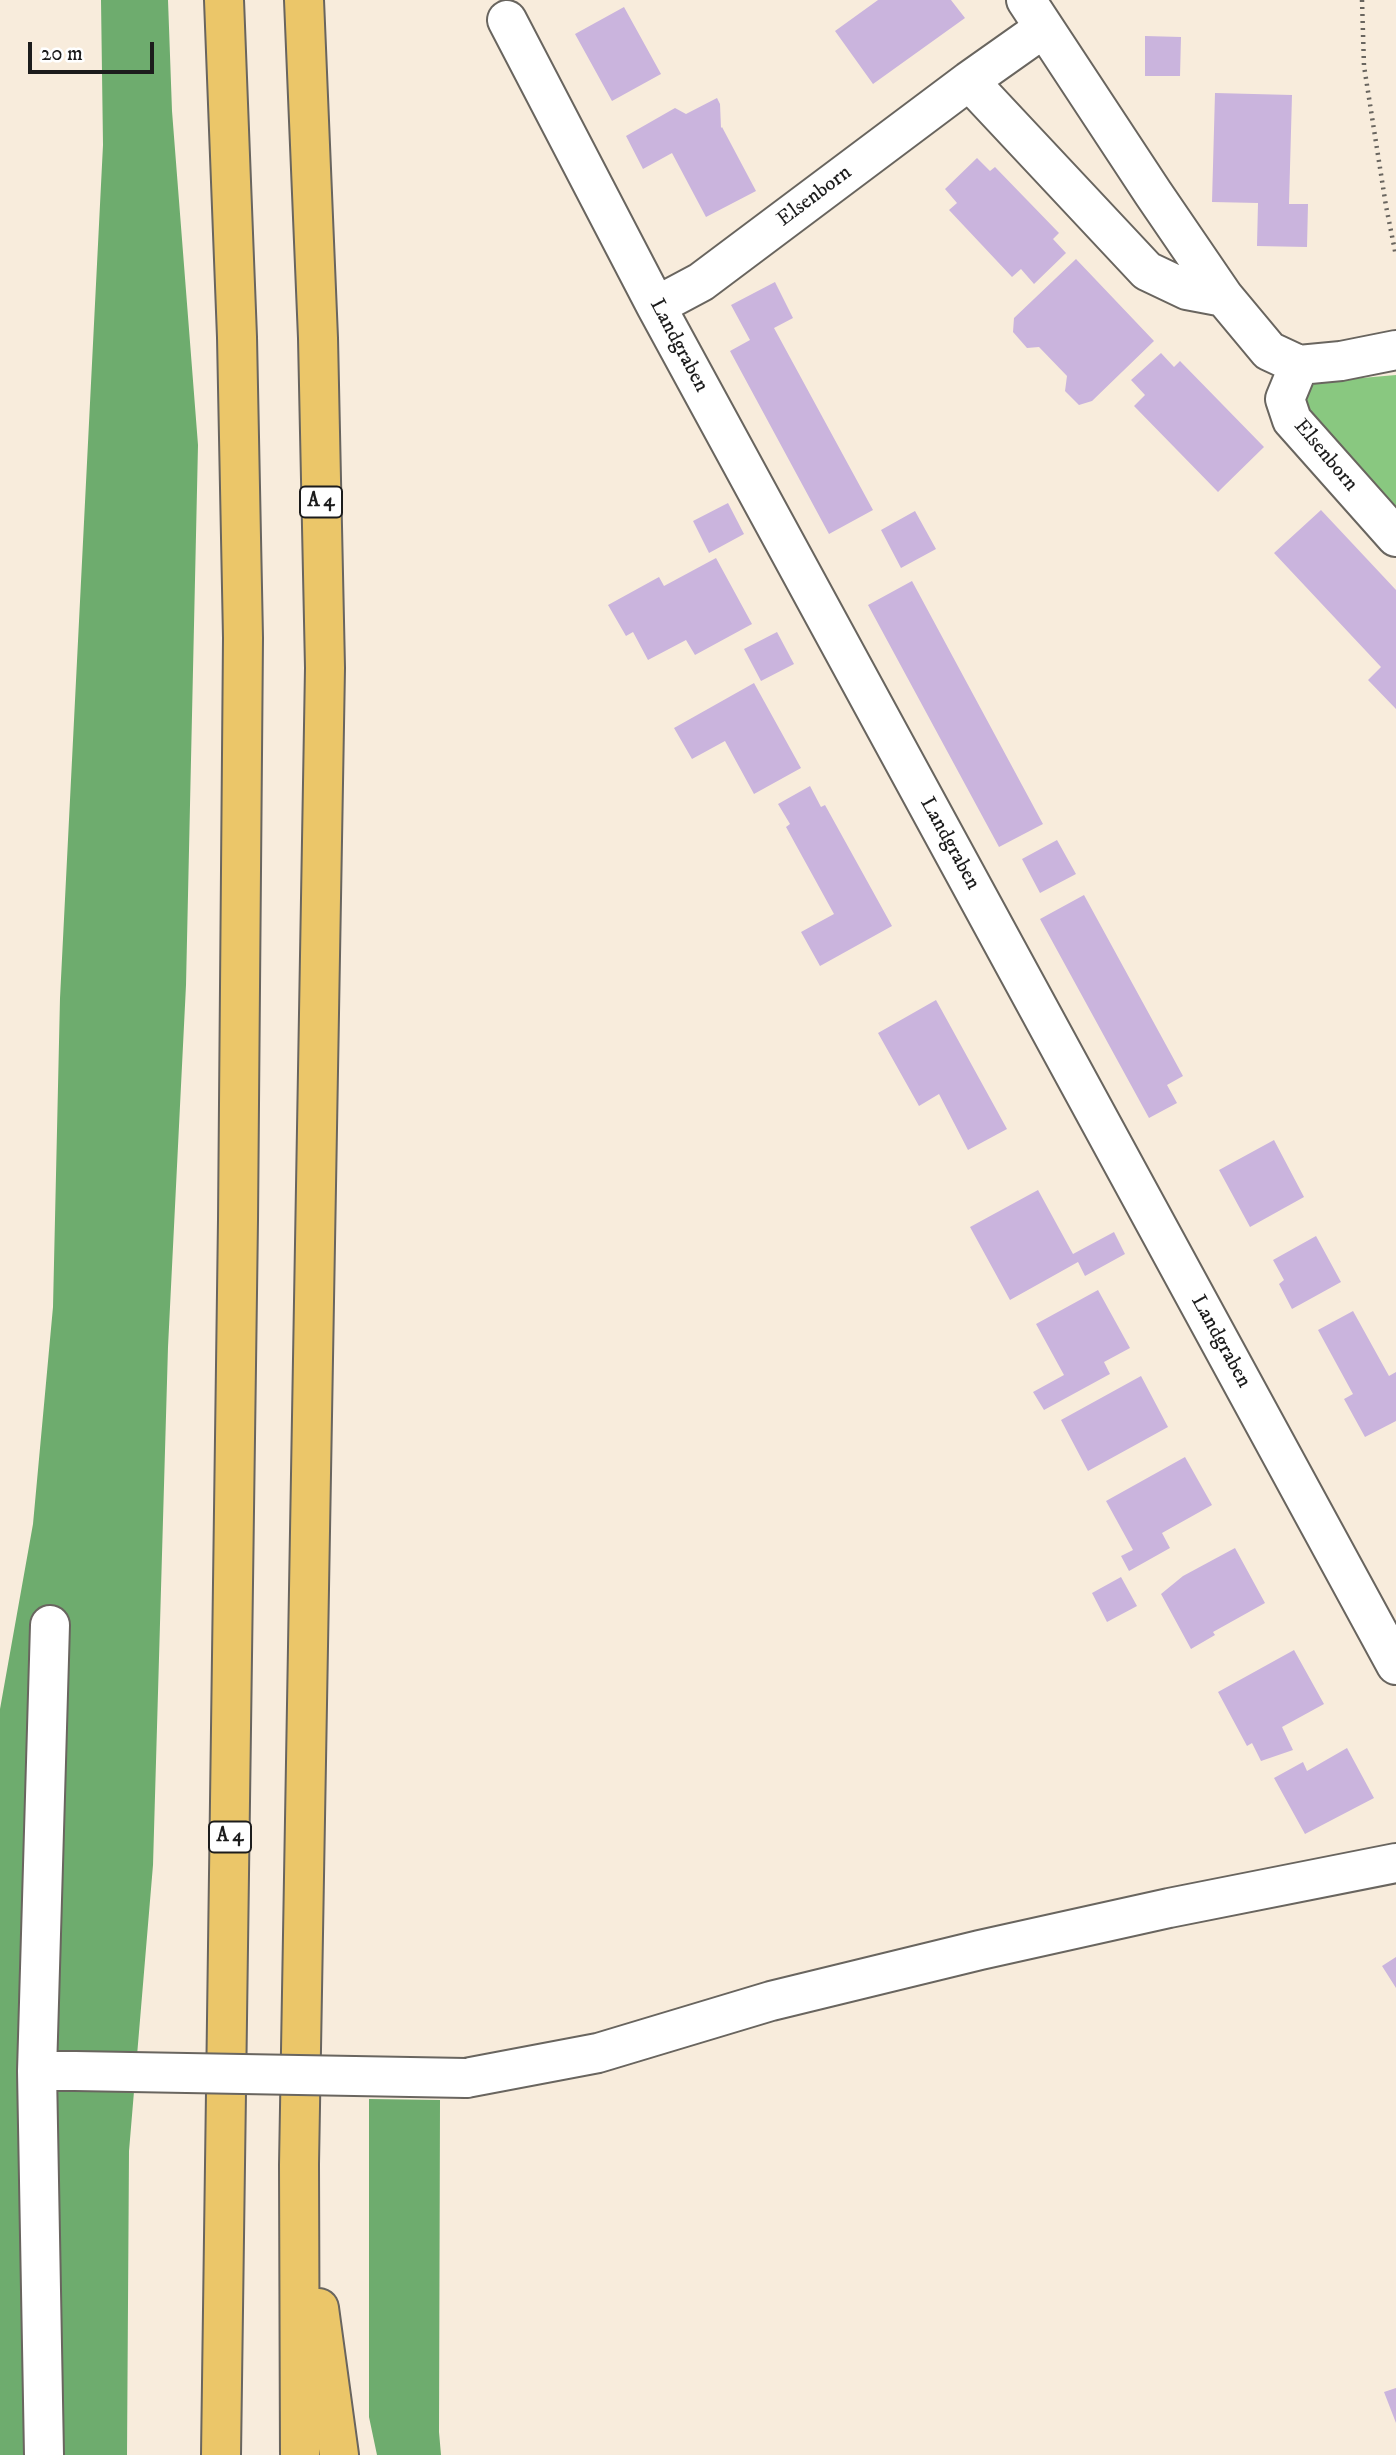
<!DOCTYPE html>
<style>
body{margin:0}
#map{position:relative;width:1396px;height:2455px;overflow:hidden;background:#f8ecdc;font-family:"IM FELL DW Pica",serif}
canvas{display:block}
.scale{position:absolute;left:28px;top:42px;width:126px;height:32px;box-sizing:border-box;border:4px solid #1c1c1c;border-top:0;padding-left:9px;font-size:21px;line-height:24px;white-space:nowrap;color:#1c1c1c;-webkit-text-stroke:5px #fff;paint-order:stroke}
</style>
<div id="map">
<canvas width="1396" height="2455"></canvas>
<div class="scale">20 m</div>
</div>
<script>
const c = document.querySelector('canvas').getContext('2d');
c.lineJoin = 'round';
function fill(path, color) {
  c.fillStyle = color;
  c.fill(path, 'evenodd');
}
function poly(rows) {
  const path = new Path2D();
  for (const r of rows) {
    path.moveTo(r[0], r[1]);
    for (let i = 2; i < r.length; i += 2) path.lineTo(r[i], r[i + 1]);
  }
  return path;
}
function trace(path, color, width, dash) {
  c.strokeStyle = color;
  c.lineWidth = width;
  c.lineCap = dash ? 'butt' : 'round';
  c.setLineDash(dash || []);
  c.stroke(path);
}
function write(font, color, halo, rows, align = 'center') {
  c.font = font + ' "IM FELL DW Pica",serif';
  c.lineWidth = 6;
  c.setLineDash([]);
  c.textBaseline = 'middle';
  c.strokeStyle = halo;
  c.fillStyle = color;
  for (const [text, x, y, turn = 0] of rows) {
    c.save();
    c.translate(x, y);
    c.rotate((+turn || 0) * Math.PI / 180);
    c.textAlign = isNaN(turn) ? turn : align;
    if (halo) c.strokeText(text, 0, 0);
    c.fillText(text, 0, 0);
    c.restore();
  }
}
fill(poly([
 [1396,375,1396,515,1299,412,1304,383]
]), '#89c880');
fill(poly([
 [101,0,168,0,172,111,198,445,186,985,168,1347,153,1865,129,2151,127,2455,0,2455,0,1709,33,1524,53,1307,60,998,103,145],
 [369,2099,440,2100,439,2432,441,2455,377,2455,369,2417]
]), '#6eac6e');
fill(poly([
 [878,0,951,0,965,18,873,84,835,31],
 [624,7,661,74,612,101,575,34],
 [1145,36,1181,37,1180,76,1145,76],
 [1215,93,1292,95,1289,204,1308,204,1307,247,1257,246,1258,203,1212,202],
 [717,98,720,104,721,128,722,127,756,191,706,217,672,153,643,169,626,136,675,108,686,114],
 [977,158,990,171,995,167,1059,233,1053,239,1066,253,1034,284,1021,269,1012,277,949,210,957,203,945,189],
 [1076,259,1154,341,1092,401,1079,405,1065,391,1067,376,1039,347,1027,348,1013,332,1014,318],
 [775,282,793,318,774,328,873,510,829,534,730,351,750,340,731,305],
 [1161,353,1174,367,1180,361,1264,447,1218,492,1134,406,1145,395,1131,380],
 [728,503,744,534,709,553,693,521],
 [1321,510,1396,590,1396,709,1368,680,1381,667,1274,553],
 [915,511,936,549,901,568,881,530],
 [716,558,752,624,695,655,686,640,648,660,633,632,626,636,608,605,659,577,664,586],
 [912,581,1043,824,999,847,868,605],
 [777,632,794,664,761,681,744,649],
 [754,683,801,768,754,794,725,741,692,759,674,728],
 [810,786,821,807,825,805,892,926,820,966,801,932,834,914,786,827,790,824,778,804],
 [1057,840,1076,874,1040,893,1022,859],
 [1084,895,1183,1076,1167,1085,1177,1103,1149,1118,1040,919],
 [936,1000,1007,1129,968,1150,939,1094,919,1106,878,1033],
 [1274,1140,1304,1197,1250,1227,1219,1170],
 [1038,1190,1073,1254,1114,1232,1125,1254,1085,1276,1078,1262,1010,1300,970,1227],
 [1316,1236,1341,1282,1292,1309,1279,1284,1284,1280,1273,1260],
 [1098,1290,1130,1348,1104,1362,1110,1374,1044,1410,1033,1392,1064,1375,1036,1324],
 [1353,1311,1389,1376,1396,1372,1396,1421,1365,1437,1344,1399,1353,1394,1318,1330],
 [1141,1376,1168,1427,1088,1471,1061,1420],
 [1185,1457,1212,1505,1162,1533,1170,1548,1129,1571,1121,1556,1133,1550,1106,1501],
 [1235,1548,1265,1603,1213,1632,1215,1635,1191,1649,1161,1594,1183,1576],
 [1121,1577,1137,1606,1107,1622,1092,1593],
 [1294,1650,1324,1704,1282,1727,1293,1750,1261,1761,1252,1743,1247,1746,1218,1692],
 [1347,1748,1374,1798,1305,1834,1274,1778,1303,1762,1307,1771],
 [1396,1957,1396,1988,1382,1966],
 [1396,2388,1396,2423,1384,2392]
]), '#cab4dd');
const minor = poly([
 [1026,0,1153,193,1224,297,1269,351,1299,365,1341,361,1396,350],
 [507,20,656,306,1396,1665],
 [969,81,1147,271,1187,290,1224,297],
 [656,306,701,282,969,81,1044,28],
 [1299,365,1285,399,1292,420,1396,537],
 [50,1625,37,2071,75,2071],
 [37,2071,44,2455],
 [466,2078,598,2053,771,2001,980,1950,1169,1908,1396,1863]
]);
const highway = poly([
 [319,2308,339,2455],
 [221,2455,238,1220,243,638,237,337,224,0],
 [300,2455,299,2164,325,668,318,338,304,0]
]);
trace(minor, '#69655f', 42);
trace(highway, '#69655f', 42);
trace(poly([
 [1362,0,1364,66,1386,206,1396,256]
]), '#69655f', 4.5, [2, 5]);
trace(minor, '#fff', 38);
trace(highway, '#ebc669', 38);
const minorBridge = poly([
 [75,2071,466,2078]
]);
trace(minorBridge, '#69655f', 42, []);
trace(minorBridge, '#fff', 38);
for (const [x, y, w] of [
 [321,502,42],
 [230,1837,42]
]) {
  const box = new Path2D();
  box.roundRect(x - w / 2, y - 15.5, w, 31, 5);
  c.fillStyle = '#fff';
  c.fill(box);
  trace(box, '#1c1c1c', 2);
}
write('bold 19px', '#1c1c1c', null, [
 ["A 4",321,502],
 ["A 4",230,1837]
]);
write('21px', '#1c1c1c', '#fff', [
 ["Elsenborn",815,197,-37],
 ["Landgraben",678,346,62],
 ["Elsenborn",1325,456,50],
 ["Landgraben",949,844,61],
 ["Landgraben",1220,1342,61]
]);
</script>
